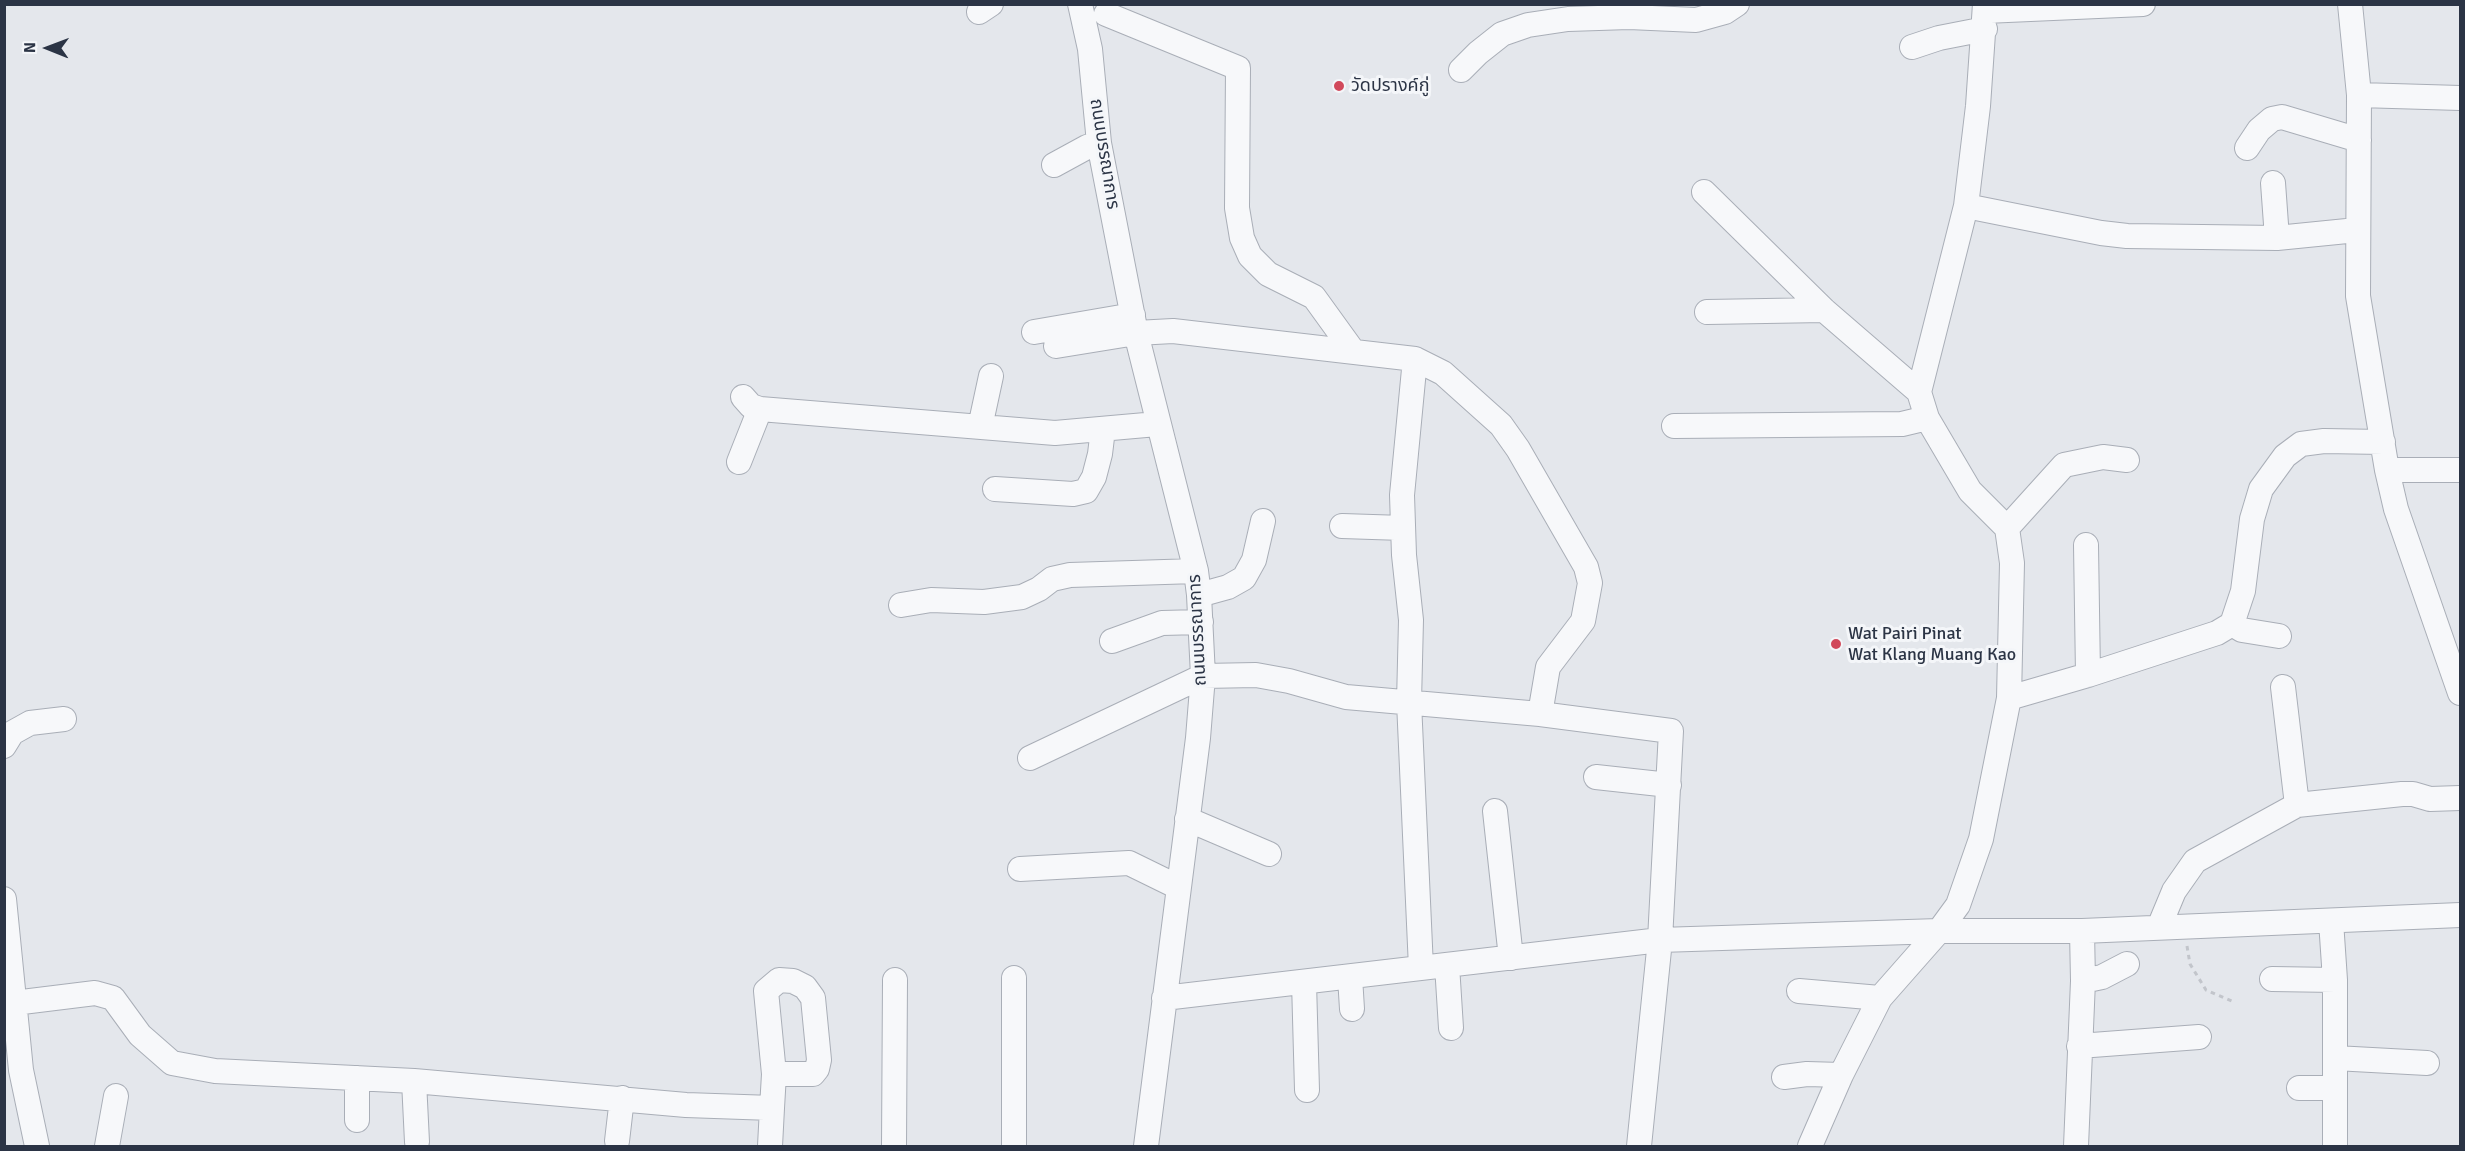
<!DOCTYPE html>
<meta charset="utf-8">
<style>
body{margin:0}
#map{position:relative;width:2465px;height:1151px;overflow:hidden;background:#e4e7ec;font-family:Signika,sans-serif}
canvas{display:block}
.frame{position:absolute;inset:0;border:6px solid #2b3445;pointer-events:none}
.north{position:absolute;left:18px;top:18px;width:60px;height:60px;-webkit-text-stroke:4px #f4f6f9;paint-order:stroke;rotate:271deg;font-size:16px;font-weight:700;line-height:24px;text-align:center;color:#2b3445}
.north::after{content:'';display:block;margin:auto;width:21px;height:27px;background:#2b3445;clip-path:polygon(50% 0,100% 100%,50% 72%,0 100%)}
</style>
<div id="map">
<canvas width="2465" height="1151"></canvas>
<div class="frame"></div>
<div class="north">N</div>
</div>
<script>
const c = document.querySelector('canvas').getContext('2d');
c.lineJoin = 'round';
function poly(rows) {
  const path = new Path2D();
  for (const r of rows) {
    path.moveTo(r[0], r[1]);
    for (let i = 2; i < r.length; i += 2) path.lineTo(r[i], r[i + 1]);
  }
  return path;
}
function trace(path, color, width, dash) {
  c.strokeStyle = color;
  c.lineWidth = width;
  c.lineCap = dash ? 'butt' : 'round';
  c.setLineDash(dash || []);
  c.stroke(path);
}
function write(font, color, halo, rows, align = 'center') {
  c.font = font + ' Signika,"Noto Sans Thai",sans-serif';
  c.lineWidth = 6;
  c.setLineDash([]);
  c.textBaseline = 'middle';
  c.strokeStyle = halo;
  c.fillStyle = color;
  for (const [text, x, y, turn = 0] of rows) {
    c.save();
    c.translate(x, y);
    c.rotate((+turn || 0) * Math.PI / 180);
    c.textAlign = isNaN(turn) ? turn : align;
    if (halo) c.strokeText(text, 0, 0);
    c.fillText(text, 0, 0);
    c.restore();
  }
}
const minor = poly([
 [1080,4,1090,49,1099,143,1136,333,1196,571,1199,595,1203,676,1198,738,1146,1146],
 [2350,4,2359,95,2358,296,2387,470,2396,509,2460,693],
 [1985,11,2143,4],
 [979,12,991,4],
 [1106,14,1238,68,1237,208,1242,238,1250,256,1268,274,1314,297,1353,351],
 [1912,47,1939,38,1985,29],
 [1461,70,1478,53,1502,34,1528,25,1568,19,1629,17,1696,20,1725,12,1737,4],
 [2359,95,2460,98],
 [2247,148,2259,130,2272,119,2282,117,2359,140],
 [1054,165,1087,147,1099,143],
 [2273,183,2277,238],
 [1704,192,1824,310,1919,392,1927,418,1970,491,2007,528,2012,563,2009,698,2088,675,2217,633,2232,624,2243,591,2252,519,2261,489,2285,456,2301,444,2324,441,2383,442],
 [1966,206,2101,233,2127,236,2277,238,2357,230],
 [1707,312,1824,310],
 [1034,332,1133,315],
 [1415,359,1402,495,1404,555,1411,620,1409,702,1421,968],
 [1919,392,1966,206,1978,106,1985,4],
 [743,397,751,406,760,409,1055,433,1157,424],
 [1674,426,1902,424,1927,418],
 [980,427,991,376],
 [739,462,760,409],
 [2387,470,2460,470],
 [995,489,1073,494,1086,491,1094,477,1100,454,1103,429],
 [1342,526,1403,528],
 [2007,528,2064,465,2103,457,2127,460],
 [2086,545,2088,675],
 [1199,595,1228,587,1244,578,1254,560,1263,521],
 [901,605,931,600,984,602,1022,597,1039,589,1052,579,1070,575,1196,571],
 [2232,624,2242,630,2279,636],
 [1112,641,1162,623,1201,622],
 [2283,687,2297,805],
 [1540,714,1671,731,1660,940,1639,1146],
 [4,746,12,733,30,723,64,719],
 [1030,758,1203,676,1256,675,1289,681,1346,697,1540,714,1548,667,1583,621,1590,583,1586,567,1518,449,1501,425,1443,373,1415,359,1173,331,1136,333,1056,346],
 [1596,777,1669,785],
 [1495,811,1511,958],
 [1187,819,1269,854],
 [1020,869,1129,863,1178,887],
 [4,899,21,1070,37,1146],
 [2331,921,2335,980,2335,1146],
 [2159,927,2174,891,2195,861,2297,805,2402,794,2413,794,2430,799,2460,798],
 [1447,965,1451,1028],
 [1350,977,1352,1009],
 [2272,979,2335,980],
 [2083,981,2102,977,2127,964],
 [1304,982,1307,1090],
 [1799,991,1880,998],
 [1164,998,1660,940,1939,931,2082,931,2460,915],
 [14,1003,95,993,113,998,140,1035,172,1063,215,1071,414,1081,686,1105,772,1108,770,1146],
 [2079,1046,2199,1037],
 [2335,1058,2427,1063],
 [1784,1077,1807,1074,1841,1075],
 [414,1081,417,1142],
 [2299,1088,2335,1088],
 [772,1108,774,1074,813,1074,817,1069,819,1060,813,998,805,987,793,981,779,980,766,991,774,1074],
 [357,1120,357,1078],
 [617,1141,622,1098],
 [107,1146,116,1096],
 [894,1146,895,980],
 [1014,1146,1014,978],
 [1810,1146,1841,1075,1880,998,1939,931,1958,905,1981,839,2009,698],
 [2076,1146,2083,981,2082,931]
]);
trace(minor, '#a9aeb7', 26);
trace(poly([
 [2187,946,2190,964,2206,990,2234,1002]
]), '#c2c5cb', 3, [4.5, 4.5]);
trace(minor, '#f7f8fa', 24);
for (const [x, y, r, color] of [
 [1339,86,6,"#d1495b"],
 [1836,644,6,"#d1495b"]
]) {
  const dot = new Path2D();
  dot.arc(x, y, r, 0, 2 * Math.PI);
  c.fillStyle = color;
  c.fill(dot);
  trace(dot, '#f4f6f9', 2);
}
write('18px', '#2b3445', '#f4f6f9', [
 ["วัดปรางค์กู่",1351,86],
 ["Wat Pairi Pinat",1848,634],
 ["Wat Klang Muang Kao",1848,655]
], 'left');
write('18px', '#2b3445', '#f4f6f9', [
 ["ถนนบรรณาการ",1104,154,81],
 ["ถนนบรรณาการ",1198,630,-93]
]);
</script>
